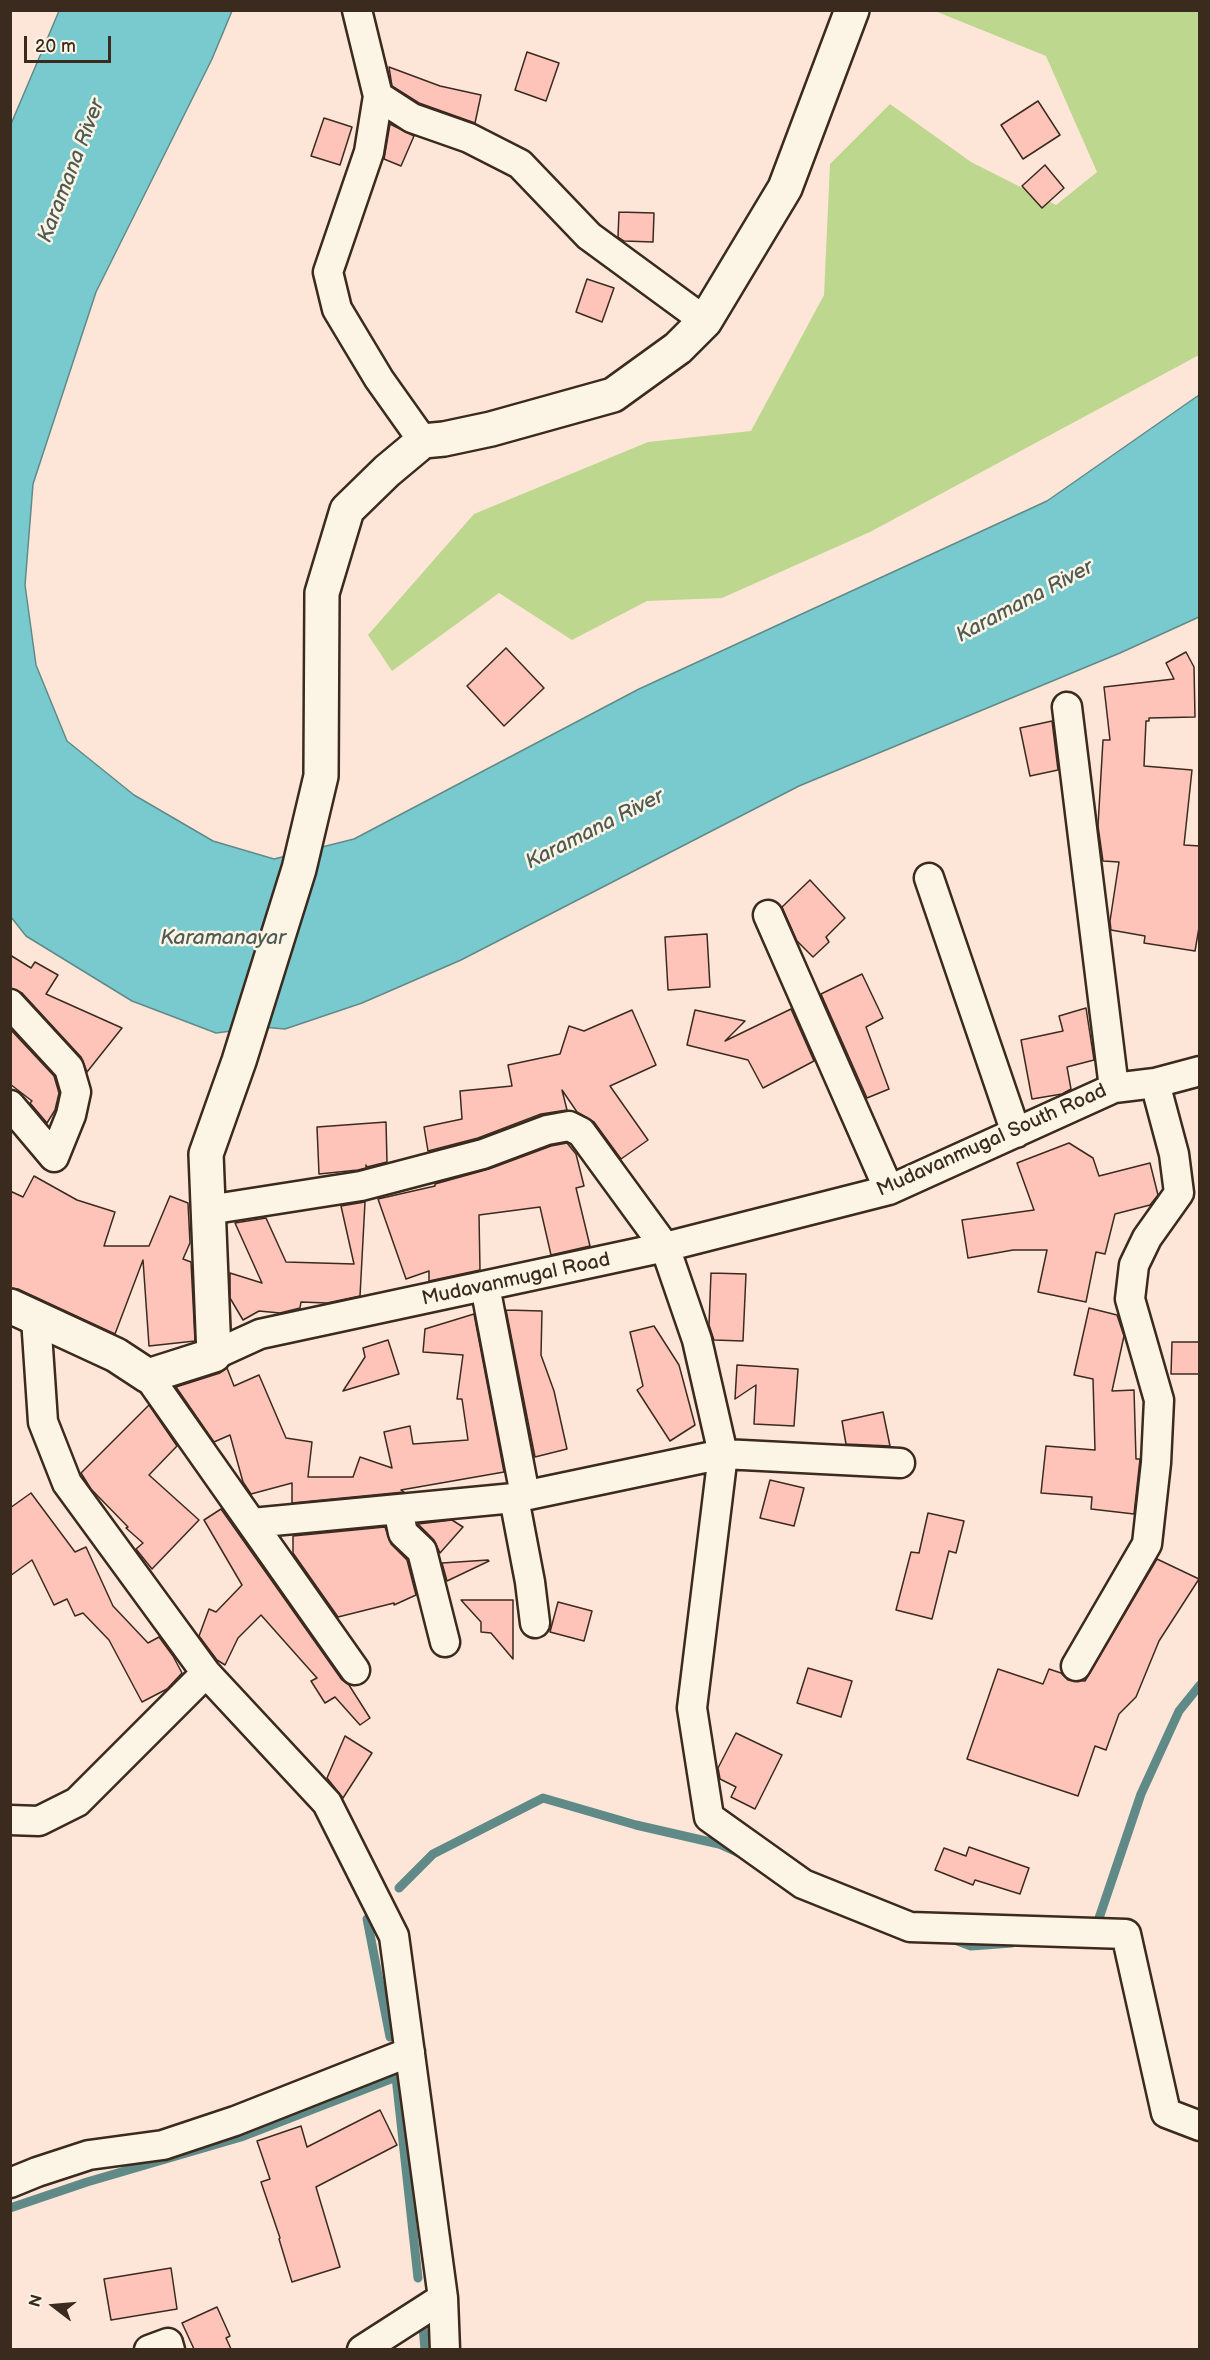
<!DOCTYPE html>
<style>
body{margin:0}
#map{position:relative;width:1210px;height:2360px;overflow:hidden;background:#fde6d8;font-family:"Balsamiq Sans",sans-serif}
canvas{display:block}
.frame{position:absolute;inset:0;border:12px solid #3b2a1e;pointer-events:none}
.north{position:absolute;left:24px;top:2276px;width:60px;height:60px;-webkit-text-stroke:4px #fcf5e5;paint-order:stroke;rotate:286deg;font-size:16px;font-weight:700;line-height:24px;text-align:center;color:#3b2a1e}
.north::after{content:'';display:block;margin:auto;width:21px;height:27px;background:#3b2a1e;clip-path:polygon(50% 0,100% 100%,50% 72%,0 100%)}
.scale{position:absolute;left:24px;top:36px;width:87px;height:27px;box-sizing:border-box;border:3px solid #3b2a1e;border-top:0;padding-left:8px;font-size:18px;line-height:21px;white-space:nowrap;color:#3b2a1e;-webkit-text-stroke:4px #fcf5e5;paint-order:stroke}
</style>
<div id="map">
<canvas width="1210" height="2360"></canvas>
<div class="frame"></div>
<div class="north">N</div>
<div class="scale">20 m</div>
</div>
<script>
const c = document.querySelector('canvas').getContext('2d');
c.lineJoin = 'round';
function fill(path, color) {
  c.fillStyle = color;
  c.fill(path, 'evenodd');
}
function poly(rows) {
  const path = new Path2D();
  for (const r of rows) {
    path.moveTo(r[0], r[1]);
    for (let i = 2; i < r.length; i += 2) path.lineTo(r[i], r[i + 1]);
  }
  return path;
}
function trace(path, color, width, dash) {
  c.strokeStyle = color;
  c.lineWidth = width;
  c.lineCap = dash ? 'butt' : 'round';
  c.setLineDash(dash || []);
  c.stroke(path);
}
function write(font, color, halo, rows, align = 'center') {
  c.font = font + ' "Balsamiq Sans",sans-serif';
  c.lineWidth = 5;
  c.setLineDash([]);
  c.textBaseline = 'middle';
  c.strokeStyle = halo;
  c.fillStyle = color;
  for (const [text, x, y, turn = 0] of rows) {
    c.save();
    c.translate(x, y);
    c.rotate((+turn || 0) * Math.PI / 180);
    c.textAlign = isNaN(turn) ? turn : align;
    if (halo) c.strokeText(text, 0, 0);
    c.fillText(text, 0, 0);
    c.restore();
  }
}
fill(poly([
 [935,11,1199,11,1199,355,870,532,722,598,647,601,572,640,499,593,392,671,368,635,474,514,648,442,751,431,824,295,830,164,890,104,971,162,1056,205,1097,172,1046,56]
]), '#bdd78e');
const water = poly([
 [59,11,232,11,212,59,96,292,33,484,25,585,36,665,67,741,134,795,213,841,274,859,354,839,639,689,1047,501,1199,395,1199,617,1120,653,799,786,461,960,362,1003,285,1029,262,1027,216,1033,132,1001,26,936,11,917,11,124,59,11]
]);
fill(water, '#79cacf');
trace(water, '#608a88', 1.5);
trace(poly([
 [399,1888,433,1854,543,1798,636,1825,719,1844,739,1853],
 [367,1919,390,2037],
 [1095,1930,1141,1794,1179,1711,1200,1685],
 [952,1939,971,1946,1012,1943],
 [10,2208,87,2182,241,2137,396,2077,418,2278],
 [423,2326,425,2350]
]), '#608a88', 9);
const building = poly([
 [527,52,559,63,546,101,515,90,527,52],
 [389,67,440,86,481,95,475,123,419,103,392,86,389,67],
 [1038,101,1060,135,1023,159,1001,125,1038,101],
 [324,118,352,127,340,165,311,156,324,118],
 [390,124,414,136,401,166,384,159,390,124],
 [1045,165,1064,188,1042,208,1022,186,1045,165],
 [619,212,654,213,653,242,624,241,618,237,619,212],
 [587,279,614,288,602,322,576,312,587,279],
 [506,648,544,688,504,726,467,686,506,648],
 [1186,652,1194,667,1195,717,1149,718,1149,721,1146,721,1144,766,1192,770,1184,845,1200,846,1200,922,1195,951,1144,943,1145,936,1111,930,1110,921,1119,862,1103,861,1098,826,1103,740,1110,740,1104,687,1174,679,1166,663,1186,652],
 [1052,721,1058,770,1030,776,1020,728,1052,721],
 [810,880,845,918,826,937,829,942,813,957,797,941,782,907,810,880],
 [707,934,710,987,668,990,665,937,707,934],
 [10,955,31,968,35,962,58,975,46,994,122,1028,87,1072,81,1057,22,993,10,988,10,955],
 [862,974,883,1018,866,1027,889,1089,867,1098,821,994,862,974],
 [1086,1008,1094,1060,1067,1067,1071,1089,1062,1094,1032,1099,1021,1040,1063,1031,1059,1016,1086,1008],
 [791,1009,814,1061,763,1088,748,1060,687,1045,695,1010,745,1021,725,1041,791,1009],
 [632,1010,656,1065,610,1086,648,1140,621,1159,594,1122,577,1112,562,1090,567,1110,541,1114,478,1138,428,1151,424,1127,462,1119,460,1091,512,1086,508,1065,560,1054,569,1026,584,1031,632,1010],
 [10,1029,54,1076,59,1093,55,1110,47,1123,30,1103,32,1101,10,1084,10,1029],
 [386,1122,387,1162,367,1167,366,1165,366,1168,358,1170,319,1174,317,1127,386,1122],
 [567,1143,576,1154,584,1186,576,1188,590,1246,551,1255,540,1207,479,1215,480,1270,429,1281,429,1271,406,1279,378,1199,435,1186,435,1184,489,1169,551,1146,567,1143],
 [1069,1143,1093,1158,1099,1176,1150,1163,1158,1195,1150,1205,1115,1214,1105,1254,1096,1252,1086,1302,1038,1292,1047,1250,1013,1250,968,1258,962,1220,1034,1210,1017,1163,1069,1143],
 [34,1176,77,1200,115,1212,104,1246,149,1246,170,1196,188,1203,190,1243,183,1259,191,1262,195,1341,149,1346,143,1260,115,1334,18,1289,10,1288,10,1191,23,1197,34,1176],
 [365,1202,360,1296,327,1303,301,1302,300,1308,280,1313,259,1311,243,1320,230,1298,230,1273,262,1283,235,1223,266,1218,286,1262,354,1264,341,1206,365,1202],
 [711,1273,746,1274,743,1341,714,1340,709,1325,711,1273],
 [1089,1308,1117,1315,1124,1336,1112,1391,1134,1390,1136,1459,1140,1459,1134,1514,1091,1509,1092,1497,1041,1493,1046,1446,1095,1450,1093,1379,1074,1375,1089,1308],
 [506,1310,542,1311,541,1355,554,1391,567,1449,535,1457,506,1310],
 [474,1314,504,1472,401,1490,404,1492,292,1503,292,1483,251,1494,243,1482,230,1435,214,1442,176,1387,220,1373,227,1368,234,1386,259,1375,286,1438,312,1442,308,1477,353,1477,360,1457,392,1468,384,1432,410,1426,413,1444,468,1440,462,1399,457,1399,463,1355,423,1352,425,1329,474,1314],
 [654,1326,679,1365,695,1425,670,1441,637,1390,643,1386,630,1332,654,1326],
 [388,1340,399,1374,343,1391,365,1357,363,1348,388,1340],
 [1172,1342,1200,1342,1200,1374,1171,1374,1172,1342],
 [737,1365,798,1369,794,1426,754,1424,756,1385,735,1399,737,1365],
 [149,1405,177,1446,149,1475,199,1520,152,1569,136,1549,143,1543,126,1528,128,1527,91,1489,81,1473,149,1405],
 [883,1412,890,1446,846,1444,842,1421,883,1412],
 [770,1480,804,1488,794,1526,760,1518,770,1480],
 [31,1493,75,1552,86,1547,113,1606,148,1643,159,1637,173,1656,182,1673,167,1689,142,1702,109,1640,83,1613,75,1616,67,1599,54,1605,32,1560,10,1576,10,1508,31,1493],
 [221,1509,342,1680,349,1685,370,1718,360,1725,335,1697,325,1703,311,1681,317,1678,261,1615,238,1638,225,1665,217,1660,199,1636,209,1609,216,1612,242,1585,204,1520,221,1509],
 [928,1513,964,1521,956,1553,949,1551,932,1619,896,1610,911,1552,919,1553,928,1513],
 [452,1520,463,1527,440,1553,434,1540,418,1524,452,1520],
 [385,1527,391,1544,407,1560,416,1595,394,1605,394,1603,338,1617,293,1553,293,1536,385,1527],
 [1157,1559,1199,1579,1159,1641,1136,1697,1119,1714,1106,1750,1095,1746,1078,1796,967,1759,998,1669,1043,1684,1049,1669,1061,1673,1068,1680,1085,1681,1157,1559],
 [488,1560,489,1561,447,1581,442,1563,488,1560],
 [461,1600,513,1600,513,1659,491,1633,481,1632,481,1622,461,1600],
 [558,1602,592,1611,584,1641,550,1632,558,1602],
 [808,1668,852,1681,841,1717,797,1703,808,1668],
 [736,1733,782,1755,755,1809,731,1797,736,1787,720,1779,718,1768,736,1733],
 [345,1736,372,1753,343,1798,327,1778,345,1736],
 [969,1847,1029,1868,1020,1894,975,1880,973,1885,935,1870,944,1848,966,1856,969,1847],
 [380,2110,397,2145,316,2187,340,2267,292,2282,279,2239,280,2238,261,2182,270,2179,257,2141,301,2126,307,2147,380,2110],
 [171,2268,177,2309,111,2320,104,2279,171,2268],
 [217,2307,230,2336,226,2338,231,2349,194,2349,182,2323,217,2307]
]);
fill(building, '#fec3b9');
trace(building, '#3b2a1e', 1.5);
const minor = poly([
 [357,10,378,96,369,152,328,272,337,309,379,379,423,441],
 [378,96,412,118,469,138,520,164,589,236,705,321],
 [1067,707,1114,1088],
 [929,878,1016,1133],
 [768,915,889,1190],
 [10,1004,69,1068,76,1092,71,1115,54,1157,10,1105],
 [208,1210,361,1186,483,1154,547,1130,569,1126,581,1132,665,1247,697,1340,723,1454,692,1708,709,1817,803,1884,910,1927,1126,1934,1166,2113,1200,2126],
 [485,1286,525,1495],
 [36,1318,43,1422,67,1483,206,1673,327,1803,394,1936,443,2298,445,2350],
 [214,1355,260,1334,665,1247,889,1190,1114,1088,1155,1083,1200,1071],
 [148,1376,355,1670],
 [514,1498,530,1582,535,1623],
 [398,1509,403,1533,422,1551,445,1642],
 [252,1523,514,1498,723,1454,900,1463],
 [1076,1666,1147,1544,1156,1463,1159,1400,1130,1299,1134,1265,1147,1238,1179,1193,1174,1154,1155,1083],
 [10,1820,39,1821,77,1802,206,1673],
 [10,2183,37,2172,89,2155,163,2145,235,2121,410,2052],
 [149,2350,168,2343,170,2350],
 [362,2350,443,2298]
]);
const tertiary = poly([
 [10,1306,116,1355,148,1376,214,1355,206,1154,239,1061,299,869,321,776,322,593,347,510,387,471,423,441,444,439,491,429,613,395,678,348,705,321,785,188,852,10]
]);
trace(minor, '#3b2a1e', 33);
trace(tertiary, '#3b2a1e', 38);
trace(minor, '#fcf5e5', 28);
trace(tertiary, '#fcf5e5', 33);
write('20px', '#3b2a1e', '#fcf5e5', [
 ["Mudavanmugal South Road",992,1141,-24],
 ["Mudavanmugal Road",516,1280,-12]
]);
write('italic 21px', '#4e5a53', '#fcf5e5', [
 ["Karamana River",72,171,-69],
 ["Karamana River",1025,602,-28],
 ["Karamana River",595,830,-27],
 ["Karamanayar",223,939]
]);
</script>
